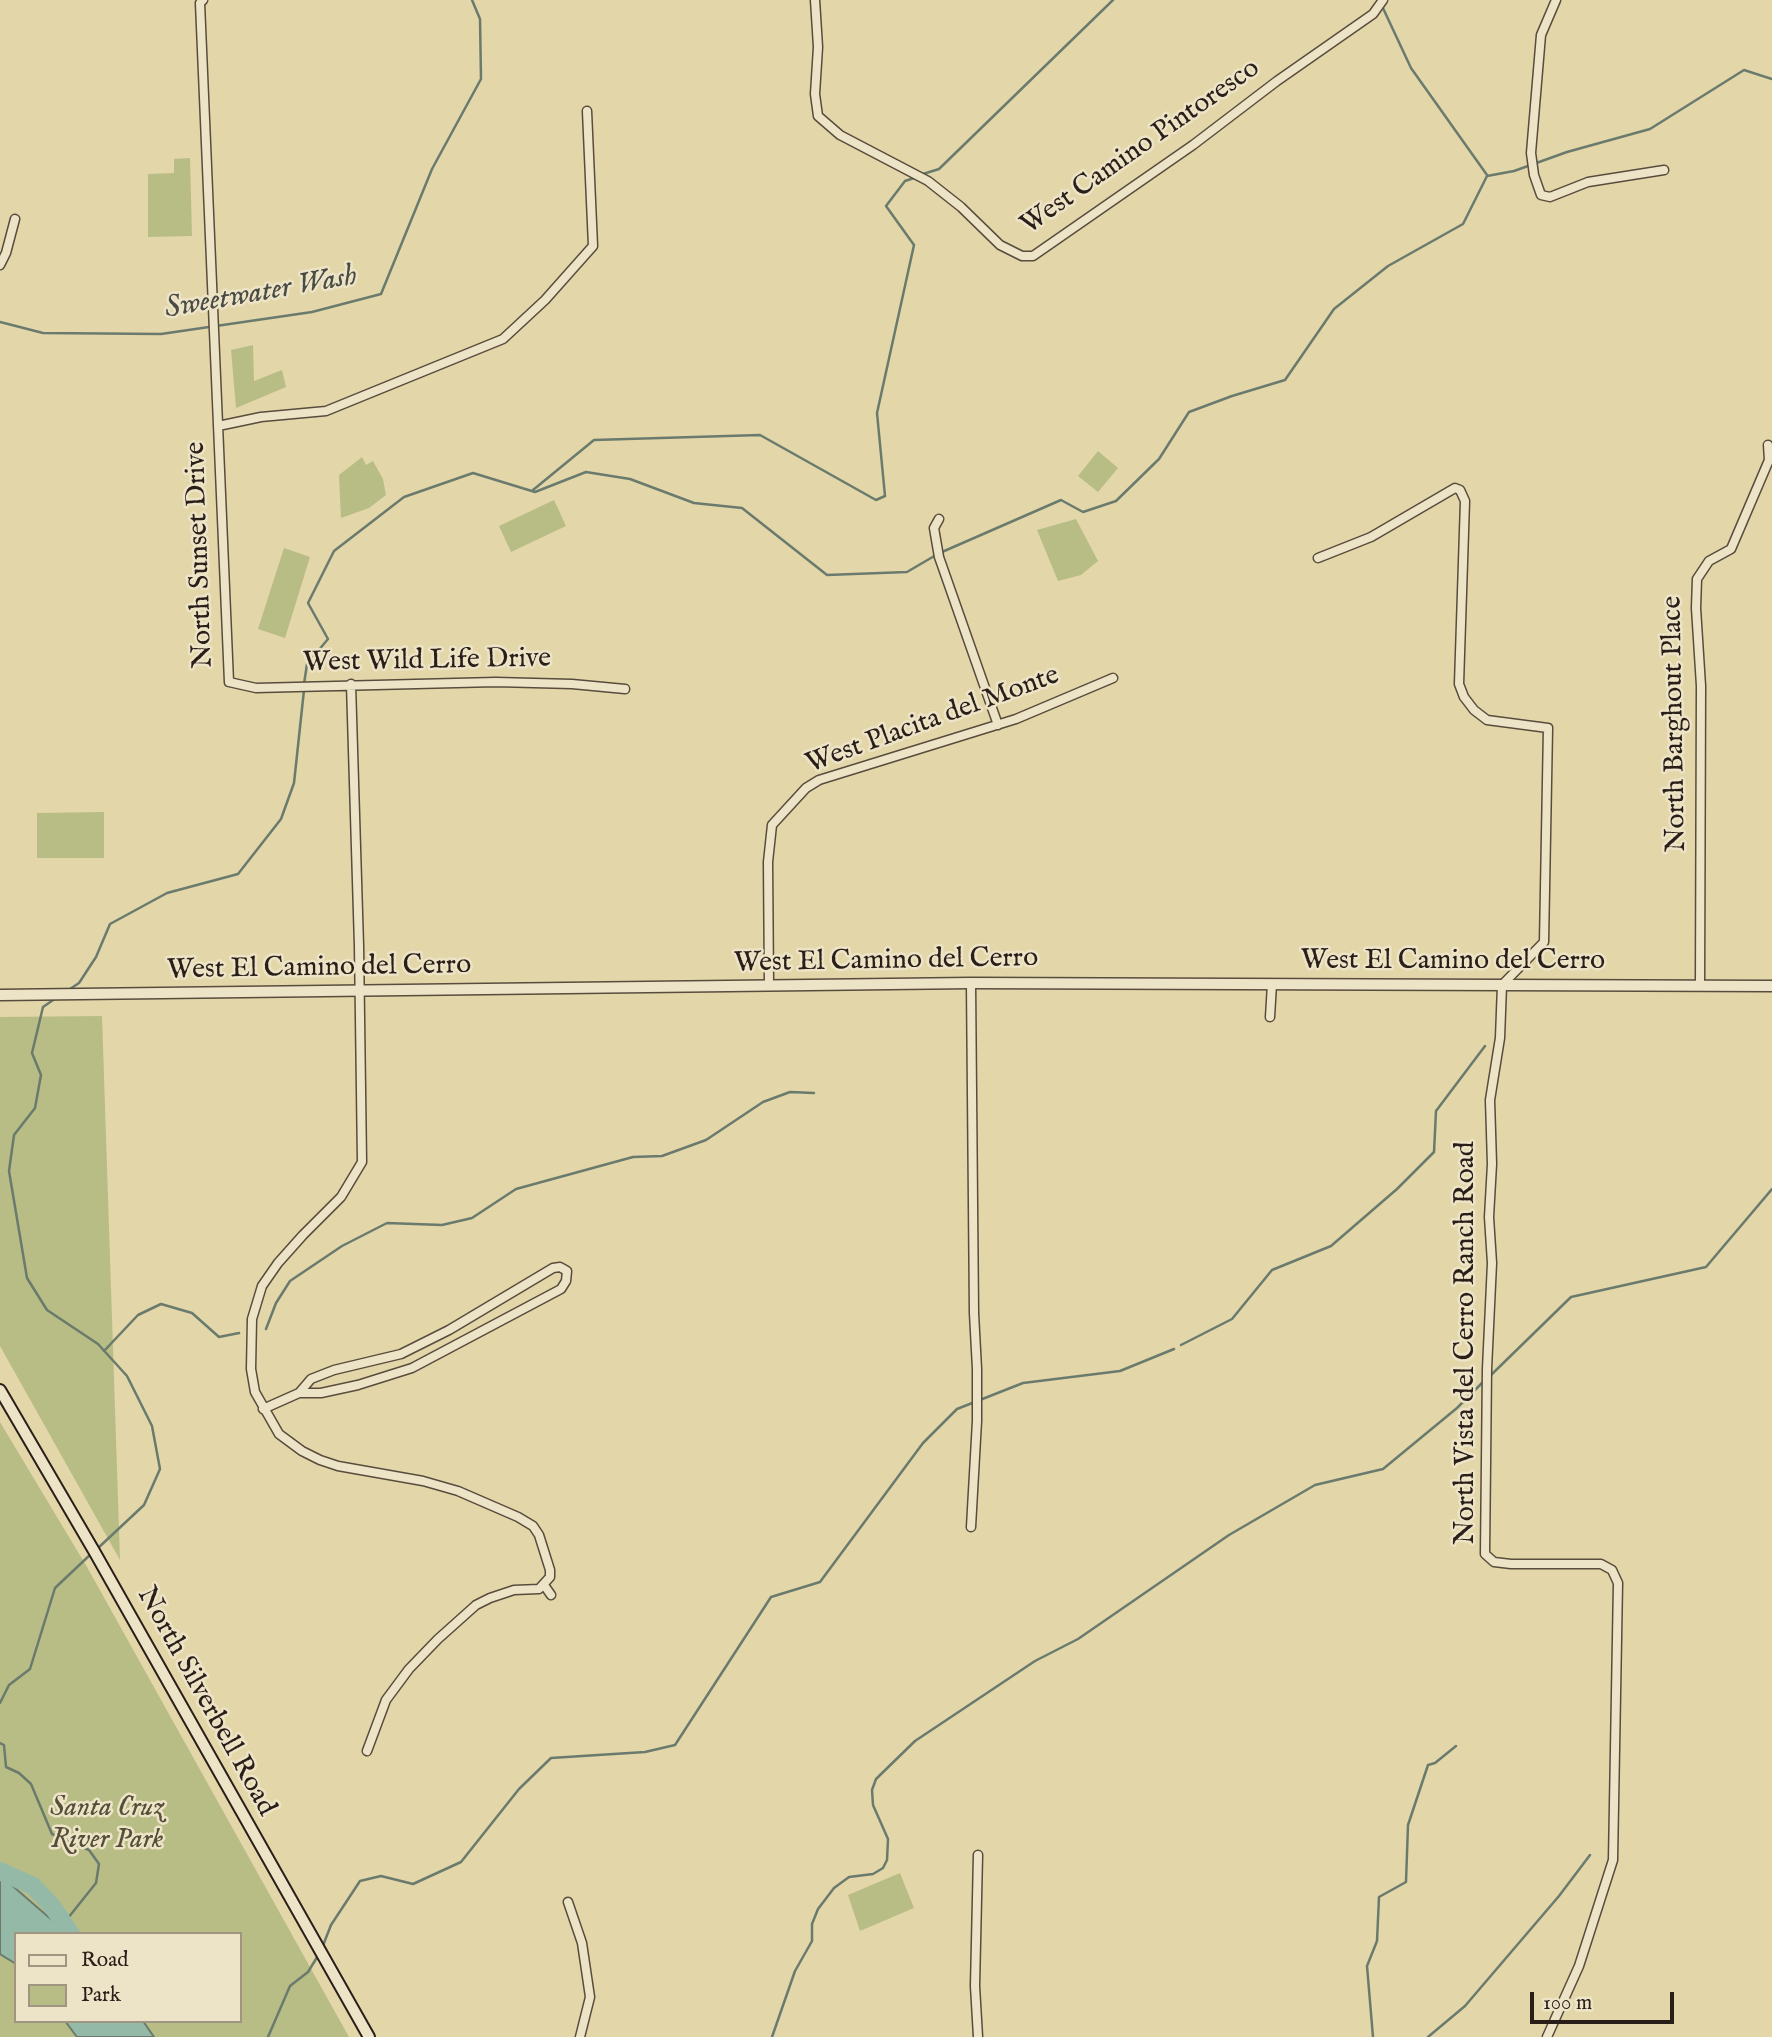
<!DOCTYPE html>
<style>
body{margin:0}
#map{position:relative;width:1772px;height:2037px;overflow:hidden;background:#e3d6a9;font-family:"IM FELL English",serif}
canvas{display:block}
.legend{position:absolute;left:14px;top:1932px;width:228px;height:91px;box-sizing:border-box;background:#ede4c7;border:2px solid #9f9581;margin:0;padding:9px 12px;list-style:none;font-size:21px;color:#2a1e19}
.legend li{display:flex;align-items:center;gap:14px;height:35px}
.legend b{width:35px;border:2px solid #9f9581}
.scale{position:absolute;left:1530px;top:1992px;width:144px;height:32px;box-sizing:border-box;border:4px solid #2a1e19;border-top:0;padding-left:9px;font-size:21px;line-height:24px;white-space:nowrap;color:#2a1e19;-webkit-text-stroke:5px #ede4c7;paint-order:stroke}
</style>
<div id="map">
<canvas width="1772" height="2037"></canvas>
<ul class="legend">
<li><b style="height:9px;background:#ede4c7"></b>Road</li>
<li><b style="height:19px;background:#b8bd85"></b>Park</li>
</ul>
<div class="scale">100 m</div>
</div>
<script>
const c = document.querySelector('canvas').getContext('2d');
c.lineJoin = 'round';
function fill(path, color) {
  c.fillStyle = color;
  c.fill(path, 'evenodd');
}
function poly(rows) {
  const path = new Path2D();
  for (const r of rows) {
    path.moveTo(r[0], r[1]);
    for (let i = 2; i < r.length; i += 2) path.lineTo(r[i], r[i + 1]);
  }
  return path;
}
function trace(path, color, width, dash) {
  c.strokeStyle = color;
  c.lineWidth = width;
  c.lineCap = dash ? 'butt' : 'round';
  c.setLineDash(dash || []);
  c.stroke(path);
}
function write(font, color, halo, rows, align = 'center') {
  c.font = font + ' "IM FELL English",serif';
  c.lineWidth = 5;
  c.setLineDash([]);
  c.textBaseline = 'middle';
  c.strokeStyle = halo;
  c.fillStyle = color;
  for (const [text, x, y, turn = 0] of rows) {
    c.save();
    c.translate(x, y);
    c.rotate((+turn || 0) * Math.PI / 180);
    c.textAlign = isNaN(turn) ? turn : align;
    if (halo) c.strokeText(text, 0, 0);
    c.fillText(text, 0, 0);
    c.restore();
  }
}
fill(poly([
 [190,158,192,236,148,237,148,174,174,173,174,159],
 [253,345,254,381,282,370,286,387,236,408,231,350],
 [1098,451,1118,468,1098,492,1078,476],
 [362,457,366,465,373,461,383,479,386,495,369,508,341,518,339,475],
 [554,500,566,526,511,552,499,526],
 [1076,519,1098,561,1081,575,1058,581,1037,530],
 [284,548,310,557,285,638,258,629],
 [104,812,104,858,37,858,37,813],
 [102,1016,120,1560,0,1346,0,1017],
 [0,1422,87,1567,349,2037,0,2037],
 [16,1934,240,1934,240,2021,16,2021],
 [900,1873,914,1908,860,1931,848,1895]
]), '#b8bd85');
const water = poly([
 [0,1875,68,1934,16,1934,16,1964,0,1954,0,1875],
 [65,2021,143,2021,154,2037,77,2037,65,2021]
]);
fill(water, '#95b9a7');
trace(water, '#6a7b6e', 2);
trace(poly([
 [1382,6,1411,68,1487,175],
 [923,174,939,169,1113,0],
 [0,322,43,333,161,334,312,312,381,294,432,169,481,79,480,19,472,0],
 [533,490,594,440,760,435,876,500,885,496,877,413,914,245,886,206,905,181,914,178],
 [942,552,1061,500,1083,512,1116,501,1159,459,1189,412,1232,396,1285,380,1334,309,1388,266,1463,224,1487,176,1514,171,1567,152,1650,129,1744,70,1772,79],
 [304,684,307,664,328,639,308,603,334,551,404,497,473,473,535,492,586,472,630,479,694,503,742,508,827,575,907,572,936,555],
 [67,991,79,983,96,957,110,924,167,893,238,874,281,819,294,783,304,690],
 [56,998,43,1007,32,1053,41,1075,35,1108,14,1135,9,1171,27,1278,47,1310,98,1344,127,1376,152,1426,160,1469,144,1505,97,1549],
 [266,1329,276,1303,290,1281,342,1246,387,1223,442,1225,472,1218,516,1189,633,1157,662,1156,706,1140,763,1102,790,1092,814,1093],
 [1181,1345,1232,1319,1272,1270,1331,1246,1397,1189,1434,1152,1436,1111,1485,1046],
 [104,1351,138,1315,161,1304,192,1313,219,1337,239,1333],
 [1490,1376,1571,1297,1706,1267,1772,1189],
 [0,1703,9,1685,30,1669,55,1588,92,1553],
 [0,1743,4,1745,6,1767,19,1773,31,1784,52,1834,89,1850,99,1864,96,1883,64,1923],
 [322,1948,331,1925,360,1881,381,1876,413,1884,461,1862,519,1789,551,1758,645,1752,675,1745,771,1597,820,1582,923,1443,957,1409,1023,1383,1120,1371,1174,1349],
 [268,2037,290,1986,308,1972,319,1954],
 [772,2037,795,1971,812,1941,812,1924,818,1909,834,1888,849,1877,873,1874,883,1868,887,1860,888,1839,873,1805,872,1790,876,1779,915,1741,1035,1661,1078,1639,1229,1535,1315,1485,1383,1469,1457,1408,1485,1380],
 [1373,2037,1367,1966,1377,1941,1379,1897,1406,1882,1408,1825,1428,1765,1435,1763,1456,1746],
 [1428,2037,1465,2006,1559,1896,1590,1855]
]), '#6a7b6e', 2.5);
trace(poly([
 [0,1871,33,1886,52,1906,71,1934]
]), '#95b9a7', 18);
const minor = poly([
 [203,0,200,3,229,682,256,688,496,682,572,684,625,689],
 [815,0,818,47,815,94,818,116,840,135,928,181,961,207,1000,245,1022,256,1033,256,1193,145,1277,81,1373,14,1383,0],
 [1556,0,1541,35,1531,153,1534,175,1541,195,1550,197,1588,182,1664,170],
 [0,265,6,253,15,219],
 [218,426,261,417,326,411,503,339,545,300,593,246,587,111],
 [939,519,934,528,939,557,998,725],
 [1318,558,1371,537,1455,488,1460,490,1465,501,1459,684,1464,697,1474,710,1487,720,1548,728,1544,942,1502,985,1500,1038,1490,1100,1492,1164,1489,1217,1492,1263,1487,1369,1485,1554,1494,1562,1511,1564,1601,1564,1612,1570,1618,1583,1613,1860,1579,1966,1547,2037],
 [351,684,359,946,362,1162,341,1197,303,1235,278,1263,262,1286,252,1319,251,1369,255,1392,279,1434,302,1451,320,1460,338,1466,423,1481,458,1491,518,1517,533,1526,539,1535,550,1570,550,1577,539,1589,514,1590,490,1598,476,1605,438,1639,409,1669,386,1700,367,1751],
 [971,983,974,1313,977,1369,977,1421,971,1527],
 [769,985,768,862,772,825,806,788,819,780,1016,719,1113,678],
 [1700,986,1701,686,1696,608,1697,579,1709,561,1731,549,1769,460,1768,445],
 [1270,1017,1272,984],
 [263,1409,299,1393,311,1379,334,1370,401,1354,449,1330,553,1268,560,1267,567,1271,566,1281,561,1289,412,1368,358,1385,321,1393,299,1393],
 [544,1585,551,1595],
 [568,1902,582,1943,590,1997,580,2037],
 [978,2037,975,1986,978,1855]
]);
const tertiary = poly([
 [0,995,971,983,1772,986]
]);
const secondary = poly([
 [0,1390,94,1551,369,2037]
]);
trace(minor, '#584c3d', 11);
trace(tertiary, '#584c3d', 13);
trace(secondary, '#2a1e19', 14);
trace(minor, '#ede4c7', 8);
trace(tertiary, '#ede4c7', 10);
trace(secondary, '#ede4c7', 10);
write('28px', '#2a1e19', '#ede4c7', [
 ["West Camino Pintoresco",1141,148,-35],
 ["North Sunset Drive",201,555,-92],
 ["West Wild Life Drive",427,662,-1],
 ["West Placita del Monte",933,721,-20],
 ["North Barghout Place",1676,724,-91],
 ["West El Camino del Cerro",886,962,-1],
 ["West El Camino del Cerro",1453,962],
 ["West El Camino del Cerro",319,969,-1],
 ["North Vista del Cerro Ranch Road",1467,1343,-90],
 ["North Silverbell Road",205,1702,61]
]);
write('italic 28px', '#554e39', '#ede4c7', [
 ["Santa Cruz",107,1809],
 ["River Park",107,1841]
]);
write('italic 30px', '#4a4c44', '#ede4c7', [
 ["Sweetwater Wash",261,294,-10]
]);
</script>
